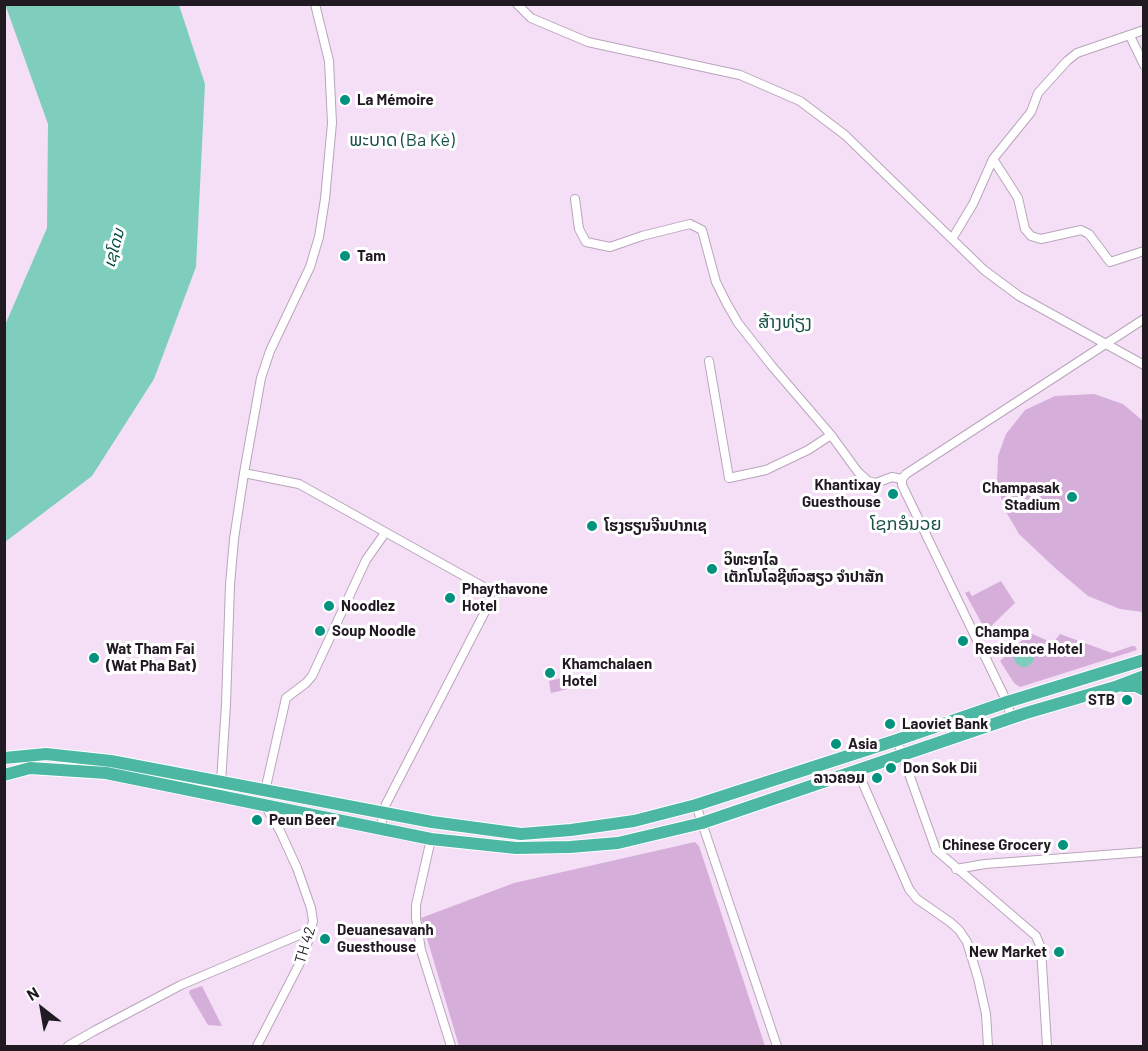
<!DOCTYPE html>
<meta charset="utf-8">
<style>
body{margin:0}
#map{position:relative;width:1148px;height:1051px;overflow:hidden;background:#f4dff7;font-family:Barlow,sans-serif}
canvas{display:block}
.frame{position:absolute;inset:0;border:6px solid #221a23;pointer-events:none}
.north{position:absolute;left:12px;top:979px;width:60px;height:60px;-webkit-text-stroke:4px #fff;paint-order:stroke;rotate:329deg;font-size:16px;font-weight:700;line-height:24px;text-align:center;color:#221a23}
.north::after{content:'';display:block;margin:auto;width:21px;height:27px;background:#221a23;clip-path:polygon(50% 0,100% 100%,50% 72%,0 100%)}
</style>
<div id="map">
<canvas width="1148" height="1051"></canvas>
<div class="frame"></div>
<div class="north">N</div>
</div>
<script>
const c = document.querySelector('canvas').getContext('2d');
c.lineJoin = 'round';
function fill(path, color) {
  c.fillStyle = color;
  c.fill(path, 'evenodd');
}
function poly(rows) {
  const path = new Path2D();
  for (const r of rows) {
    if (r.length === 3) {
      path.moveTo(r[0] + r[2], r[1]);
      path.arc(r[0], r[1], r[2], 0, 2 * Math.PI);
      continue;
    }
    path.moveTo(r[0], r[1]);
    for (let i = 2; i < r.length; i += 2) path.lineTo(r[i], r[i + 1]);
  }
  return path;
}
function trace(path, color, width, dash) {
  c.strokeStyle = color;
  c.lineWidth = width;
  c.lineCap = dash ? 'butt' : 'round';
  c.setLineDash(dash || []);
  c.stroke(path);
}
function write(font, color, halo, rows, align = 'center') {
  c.font = font + ' Barlow,"Noto Sans Lao",sans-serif';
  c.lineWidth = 6;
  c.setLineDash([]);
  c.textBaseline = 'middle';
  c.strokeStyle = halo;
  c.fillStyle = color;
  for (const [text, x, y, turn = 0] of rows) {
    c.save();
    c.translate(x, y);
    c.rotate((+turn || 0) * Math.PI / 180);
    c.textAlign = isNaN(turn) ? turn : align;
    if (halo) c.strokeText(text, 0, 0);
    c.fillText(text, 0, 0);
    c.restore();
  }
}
fill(poly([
 [1094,394,1123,404,1143,421,1143,612,1120,609,1088,596,1055,568,1019,534,1005,510,997,484,998,456,1006,434,1025,410,1055,396],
 [1001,581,1015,603,986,631,965,593,969,591,972,596],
 [1030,633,1053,643,1060,634,1112,653,1132,646,1135,646,1137,650,1020,687,1014,683,1000,661],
 [570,676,572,688,551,693,549,681],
 [695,842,699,846,765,1046,459,1046,421,918,514,883],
 [202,986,222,1026,208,1025,189,993,190,990]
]), '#d6aeda');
fill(poly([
 [5,4,179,5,205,84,196,267,154,379,92,476,5,542,5,325,47,228,48,124],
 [1024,657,10]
]), '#7fcebd');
const minor = poly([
 [517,4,531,18,588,42,740,75,800,101,845,135,984,270,1019,296,1144,365],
 [1130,36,1144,65],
 [993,159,1018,198,1025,229,1031,236,1041,239,1081,230,1089,234,1110,262,1144,251],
 [575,199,579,229,586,242,610,247,642,236,690,224,702,230,716,282,727,304,738,323,771,365,831,435,858,472,868,481,876,483,892,477,902,479],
 [952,239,973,204,993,159,1031,112,1038,93,1067,61,1077,53,1144,30],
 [709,361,729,478,766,470,808,450,831,435],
 [244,473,299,484,482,586,490,597,490,602,386,804,380,830],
 [902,479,906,474,1144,319],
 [902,479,902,485,1007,702,1011,718],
 [897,740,936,850,1036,936,1041,948,1047,1046],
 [857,770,909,889,917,899,950,922,959,930,967,942,978,978,986,1014,988,1046],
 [265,791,286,698,306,683,312,676,366,560,385,533],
 [218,795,221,782,226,704,230,585,234,539,244,473,261,378,270,351,310,267,319,237,325,199,332,123,329,61,315,4],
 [696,805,777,1046],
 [431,839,416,905,416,918,421,950,451,1046],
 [956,869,985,864,1144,852],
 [68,1046,94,1031,181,985,311,930],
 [257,1046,305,953,313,921,311,908,297,868,280,831,266,807]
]);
const highway = poly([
 [1123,686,1136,686,1144,690],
 [4,758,46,754,111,761,432,822,521,834,571,830,634,821,696,805,897,740,1007,702,1144,660],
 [4,775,30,768,106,773,431,839,516,848,570,847,618,843,702,823,1026,713,1115,687,1144,676]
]);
trace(minor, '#b9a5bb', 10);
trace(highway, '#fff', 14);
trace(minor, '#fff', 8);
trace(highway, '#4cb8a3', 12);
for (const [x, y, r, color] of [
 [345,100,6,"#02927e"],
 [345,256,6,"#02927e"],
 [893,494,6,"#02927e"],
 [1072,497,6,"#02927e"],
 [592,526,6,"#02927e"],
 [712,569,6,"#02927e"],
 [450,598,6,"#02927e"],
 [329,606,6,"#02927e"],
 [320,631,6,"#02927e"],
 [963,641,6,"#02927e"],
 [94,658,6,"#02927e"],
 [550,673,6,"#02927e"],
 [1127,700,6,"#02927e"],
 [890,724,6,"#02927e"],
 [836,744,6,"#02927e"],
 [891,768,6,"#02927e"],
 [877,778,6,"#02927e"],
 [257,820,6,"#02927e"],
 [1063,845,6,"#02927e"],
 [325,939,6,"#02927e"],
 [1059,952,6,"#02927e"]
]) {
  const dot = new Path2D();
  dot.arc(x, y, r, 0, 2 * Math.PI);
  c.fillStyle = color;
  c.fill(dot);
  trace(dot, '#fff', 2);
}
write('bold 15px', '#221a23', '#fff', [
 ["La Mémoire",357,100],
 ["Tam",357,256],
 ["Khantixay",881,485,"right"],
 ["Guesthouse",881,502,"right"],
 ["Champasak",1060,488,"right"],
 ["Stadium",1060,505,"right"],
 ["ໂຮງຮຽນຈີນປາກເຊ",604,526],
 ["ວິທະຍາໄລ",724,560],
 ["ເຕັກໂນໂລຊີຫົວສຽວ ຈຳປາສັກ",724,577],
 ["Phaythavone",462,589],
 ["Hotel",462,606],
 ["Noodlez",341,606],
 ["Soup Noodle",332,631],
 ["Champa",975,632],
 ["Residence Hotel",975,649],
 ["Wat Tham Fai",106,649],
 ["(Wat Pha Bat)",106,666],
 ["Khamchalaen",562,664],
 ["Hotel",562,681],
 ["STB",1115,700,"right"],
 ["Laoviet Bank",902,724],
 ["Asia",848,744],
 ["Don Sok Dii",903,768],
 ["ລາວຄອມ",865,778,"right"],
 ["Peun Beer",269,820],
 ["Chinese Grocery",1051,845,"right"],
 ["Deuanesavanh",337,930],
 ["Guesthouse",337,947],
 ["New Market",1047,952,"right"]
], 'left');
write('15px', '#221a23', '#fff', [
 ["TH 42",305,945,-73]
]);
write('italic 16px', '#00493e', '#fff', [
 ["ເຊໂດນ",114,248,-75]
]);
write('18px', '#1a5147', '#fff', [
 ["ພະບາດ (Ba Kè)",402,140],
 ["ສ້າງທ່ຽງ",785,322],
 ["ໂຊກອໍນວຍ",906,524]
]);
</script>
